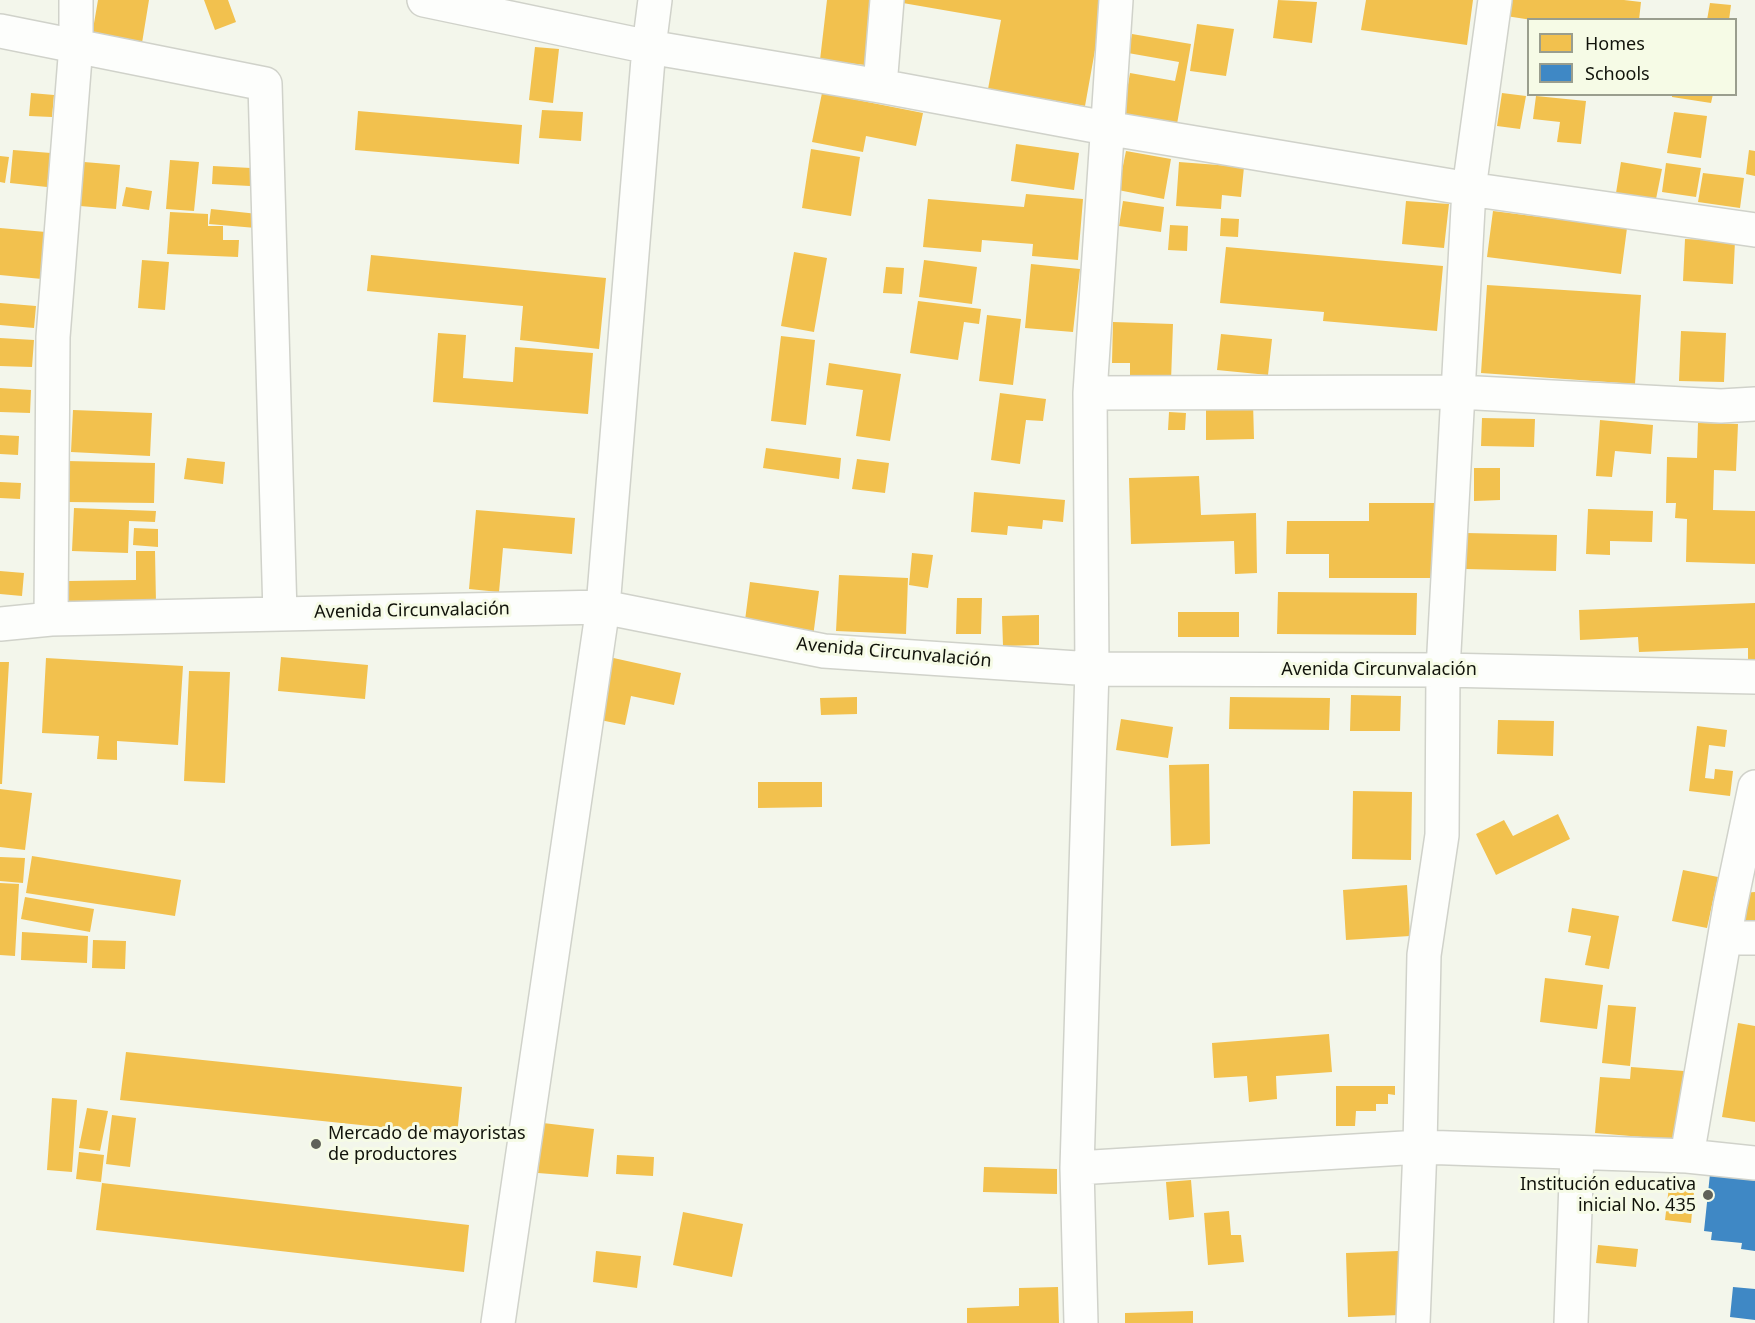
<!DOCTYPE html>
<meta charset="utf-8">
<style>
body{margin:0}
#map{position:relative;width:1755px;height:1323px;overflow:hidden;background:#f3f6eb;font-family:"Noto Sans",sans-serif}
canvas{display:block}
.legend{position:absolute;left:1527px;top:18px;width:210px;height:78px;box-sizing:border-box;background:#f6fbe6;border:2px solid #9a9e8e;margin:0;padding:8px 10px;list-style:none;font-size:18px;color:#11130b}
.legend li{display:flex;align-items:center;gap:12px;height:30px}
.legend b{width:30px;border:2px solid #9a9e8e}
</style>
<div id="map">
<canvas width="1755" height="1323"></canvas>
<ul class="legend">
<li><b style="height:16px;background:#f2c14e"></b>Homes</li>
<li><b style="height:16px;background:#3f88c5"></b>Schools</li>
</ul>
</div>
<script>
const c = document.querySelector('canvas').getContext('2d');
c.lineJoin = 'round';
function fill(path, color) {
  c.fillStyle = color;
  c.fill(path, 'evenodd');
}
function poly(rows) {
  const path = new Path2D();
  for (const r of rows) {
    path.moveTo(r[0], r[1]);
    for (let i = 2; i < r.length; i += 2) path.lineTo(r[i], r[i + 1]);
  }
  return path;
}
function trace(path, color, width, dash) {
  c.strokeStyle = color;
  c.lineWidth = width;
  c.lineCap = dash ? 'butt' : 'round';
  c.setLineDash(dash || []);
  c.stroke(path);
}
function write(font, color, halo, rows, align = 'center') {
  c.font = font + ' "Noto Sans",sans-serif';
  c.lineWidth = 6;
  c.setLineDash([]);
  c.textBaseline = 'middle';
  c.strokeStyle = halo;
  c.fillStyle = color;
  for (const [text, x, y, turn = 0] of rows) {
    c.save();
    c.translate(x, y);
    c.rotate((+turn || 0) * Math.PI / 180);
    c.textAlign = isNaN(turn) ? turn : align;
    if (halo) c.strokeText(text, 0, 0);
    c.fillText(text, 0, 0);
    c.restore();
  }
}
fill(poly([
 [98,0,149,0,142,43,92,35],
 [204,0,228,0,236,22,215,30],
 [827,0,874,0,865,65,820,60],
 [898,0,1104,0,1085,106,988,89,1001,20,897,2],
 [1278,0,1317,2,1312,43,1273,38],
 [1366,0,1473,0,1467,45,1361,30],
 [1508,0,1624,0,1641,2,1639,20,1532,20,1506,16],
 [1710,3,1731,5,1729,20,1707,20],
 [1197,24,1234,29,1226,76,1190,71],
 [1132,34,1191,44,1177,124,1123,114,1130,73,1175,81,1179,62,1128,53],
 [535,47,559,49,553,103,529,100],
 [31,93,54,95,52,117,29,116],
 [822,93,923,113,916,146,866,136,863,152,812,142],
 [1502,93,1526,96,1520,129,1497,126],
 [1672,94,1713,94,1711,103,1672,97],
 [1536,96,1586,101,1581,144,1557,142,1560,122,1533,119],
 [542,110,583,112,581,141,539,138],
 [358,111,522,125,519,164,355,150],
 [1674,112,1707,116,1701,158,1667,153],
 [1016,144,1079,153,1074,190,1011,181],
 [811,149,860,157,851,216,802,208],
 [13,150,51,153,47,187,10,183],
 [1749,150,1755,151,1755,176,1746,174],
 [1126,151,1171,159,1164,199,1118,190],
 [0,156,9,157,5,183,0,182],
 [170,160,199,162,194,211,166,209],
 [84,162,120,165,116,209,80,206],
 [1179,162,1244,167,1241,197,1222,195,1221,209,1176,206],
 [1621,162,1662,169,1656,199,1616,193],
 [1666,163,1701,168,1696,197,1662,192],
 [213,166,251,168,250,186,212,184],
 [1703,173,1744,178,1740,208,1698,202],
 [126,187,152,191,149,210,122,206],
 [1026,194,1083,199,1078,260,1032,256,1033,244,982,240,981,252,923,247,928,199,1024,207],
 [1123,201,1164,207,1161,232,1119,226],
 [1406,201,1449,204,1444,248,1402,244],
 [211,209,258,214,256,228,209,224],
 [1493,211,1627,228,1621,274,1487,257],
 [170,212,208,214,208,226,223,226,223,240,239,240,238,257,167,254],
 [1221,218,1239,219,1238,237,1220,236],
 [1170,225,1188,226,1187,251,1168,250],
 [0,228,46,232,42,279,0,275],
 [1685,239,1735,241,1733,284,1683,281],
 [1226,247,1443,266,1437,331,1323,321,1324,312,1220,303],
 [794,252,827,258,814,332,781,326],
 [371,255,606,278,599,349,520,340,523,306,367,291],
 [142,260,169,262,165,310,138,308],
 [924,260,977,267,972,304,919,297],
 [1031,264,1080,269,1073,332,1025,328],
 [886,267,904,268,902,294,883,293],
 [1487,285,1641,295,1635,384,1481,373],
 [918,301,981,309,979,324,964,322,958,360,910,353],
 [0,303,36,306,34,328,0,325],
 [987,315,1021,319,1013,385,979,381],
 [1113,322,1173,324,1171,381,1130,379,1130,363,1112,363],
 [1681,331,1726,333,1724,382,1679,381],
 [438,333,466,335,463,378,513,382,515,347,593,353,588,414,433,402],
 [1221,334,1272,339,1268,375,1217,370],
 [781,336,815,340,806,425,771,421],
 [0,338,34,340,32,367,0,366],
 [829,363,901,374,890,441,856,436,863,390,826,385],
 [0,388,31,390,30,413,0,412],
 [1000,393,1046,399,1043,421,1026,420,1020,464,991,460],
 [1253,402,1254,439,1206,440,1206,403],
 [73,410,152,413,150,456,71,452],
 [1169,412,1186,413,1185,430,1168,430],
 [1482,418,1535,419,1534,447,1481,446],
 [1600,420,1653,425,1651,454,1615,451,1612,477,1596,476],
 [1698,423,1738,424,1736,471,1714,470,1713,510,1755,511,1755,564,1686,562,1687,519,1675,518,1676,503,1666,503,1667,457,1697,458],
 [0,435,19,436,18,455,0,454],
 [766,448,841,458,839,479,763,468],
 [187,458,225,462,223,484,184,479],
 [857,459,889,463,885,493,852,489],
 [67,461,155,463,154,503,67,502],
 [1474,468,1500,468,1500,500,1474,501],
 [1199,476,1201,515,1256,513,1257,573,1235,574,1234,541,1131,544,1129,478],
 [0,482,21,483,20,499,0,498],
 [974,492,1065,500,1063,522,1043,520,1042,529,1008,526,1007,535,971,532],
 [1369,503,1434,503,1433,578,1329,578,1329,554,1286,554,1287,521,1369,521],
 [74,508,156,511,155,522,129,521,128,553,72,551],
 [1588,509,1653,511,1652,542,1610,541,1610,555,1586,554],
 [476,510,575,518,572,554,503,548,499,592,469,589],
 [134,528,158,529,158,547,133,545],
 [1466,533,1557,535,1556,571,1465,569],
 [136,551,155,551,156,603,69,604,69,581,136,580],
 [912,553,933,555,928,588,909,585],
 [0,571,24,573,22,596,0,594],
 [839,575,908,578,906,634,836,631],
 [750,582,819,591,813,637,744,628],
 [1278,592,1417,593,1416,635,1277,634],
 [957,598,982,598,981,634,956,634],
 [1755,603,1755,668,1748,668,1748,648,1639,652,1638,637,1580,640,1579,610],
 [1178,612,1239,612,1239,637,1178,637],
 [1039,615,1039,645,1003,646,1002,616],
 [281,657,368,665,365,699,278,691],
 [609,657,681,673,674,705,631,696,625,725,595,719],
 [46,658,183,666,178,745,117,741,117,760,97,759,99,736,42,733],
 [0,662,9,662,2,784,0,784],
 [189,671,230,672,225,783,184,781],
 [1351,695,1401,696,1400,731,1350,731],
 [857,697,857,714,821,715,820,698],
 [1230,697,1330,698,1329,730,1229,729],
 [1121,719,1173,727,1168,758,1116,750],
 [1498,720,1554,721,1553,756,1497,754],
 [1697,726,1727,730,1725,747,1709,745,1705,778,1714,779,1715,769,1733,771,1730,796,1689,791],
 [1209,764,1210,844,1171,846,1169,765],
 [758,782,822,782,822,807,758,808],
 [0,789,32,793,25,850,0,847],
 [1353,791,1412,792,1411,860,1352,859],
 [1558,814,1570,839,1496,875,1476,834,1504,820,1513,836],
 [32,856,181,880,175,916,26,893],
 [0,857,25,858,23,883,0,881],
 [1683,870,1718,877,1707,928,1672,921],
 [0,883,19,884,15,956,0,955],
 [1407,885,1410,936,1346,940,1343,890],
 [1755,892,1755,931,1745,932,1741,893],
 [25,897,94,909,90,932,21,919],
 [1572,908,1619,916,1609,969,1585,965,1591,936,1568,932],
 [22,932,88,936,87,963,21,960],
 [93,940,126,941,125,969,92,968],
 [1545,978,1603,985,1597,1029,1540,1022],
 [1608,1005,1636,1007,1630,1066,1602,1063],
 [1738,1023,1755,1026,1755,1122,1722,1117],
 [1329,1034,1332,1072,1276,1076,1277,1099,1249,1102,1247,1076,1214,1078,1212,1043],
 [126,1052,462,1087,457,1135,120,1100],
 [1631,1067,1684,1071,1678,1140,1595,1133,1600,1077,1630,1079],
 [1336,1086,1395,1086,1395,1095,1388,1094,1388,1104,1376,1104,1376,1111,1356,1111,1355,1126,1336,1126],
 [52,1098,77,1100,72,1172,47,1170],
 [87,1108,108,1111,100,1151,79,1148],
 [112,1115,136,1118,130,1167,106,1164],
 [543,1123,594,1129,588,1177,538,1173],
 [79,1152,104,1155,101,1182,76,1179],
 [617,1155,654,1157,653,1176,616,1174],
 [984,1167,1057,1169,1057,1194,983,1192],
 [1670,1178,1695,1181,1691,1223,1665,1220],
 [1191,1180,1194,1217,1169,1220,1166,1182],
 [102,1183,469,1225,464,1272,96,1230],
 [1229,1211,1231,1235,1241,1235,1244,1262,1208,1265,1204,1213],
 [683,1212,743,1224,732,1277,673,1265],
 [1598,1245,1638,1249,1636,1267,1596,1263],
 [596,1251,641,1256,637,1288,593,1282],
 [1398,1251,1400,1315,1348,1317,1346,1253],
 [1058,1287,1059,1323,967,1323,967,1308,1019,1306,1019,1288],
 [1193,1311,1193,1323,1125,1323,1125,1313]
]), '#f2c14e');
fill(poly([
 [1710,1174,1755,1179,1755,1251,1741,1249,1742,1243,1711,1240,1712,1232,1704,1231],
 [1733,1287,1755,1289,1755,1320,1730,1317]
]), '#3f88c5');
const street = poly([
 [424,0,649,47,880,86,1106,128,1469,189,1755,230],
 [0,31,265,84,280,614],
 [880,86,887,0],
 [1090,393,1458,392,1721,406,1755,404],
 [51,619,53,337,76,45,76,0],
 [0,624,51,619,603,607,824,651,1092,669,1443,670,1755,677],
 [1725,938,1755,938],
 [1687,1156,1730,906,1755,787],
 [1077,1168,1420,1147,1687,1156,1755,1163],
 [498,1323,603,607,649,47,655,0],
 [1081,1323,1077,1168,1092,669,1090,393,1116,0],
 [1413,1323,1420,1147,1424,955,1442,835,1443,670,1469,189,1495,0],
 [1571,1323,1577,1153]
]);
trace(street, '#d0d2ca', 36);
trace(street, '#fdfefc', 33);
for (const [x, y, r, color] of [
 [316,1144,6,"#606259"],
 [1708,1195,6,"#606259"]
]) {
  const dot = new Path2D();
  dot.arc(x, y, r, 0, 2 * Math.PI);
  c.fillStyle = color;
  c.fill(dot);
  trace(dot, '#f6fbe6', 2);
}
write('18px', '#11130b', '#f6fbe6', [
 ["Avenida Circunvalación",412,611,-1],
 ["Avenida Circunvalación",894,653,5],
 ["Avenida Circunvalación",1379,670]
]);
write('18px', '#11130b', '#f6fbe6', [
 ["Mercado de mayoristas",328,1134],
 ["de productores",328,1155],
 ["Institución educativa",1696,1185,"right"],
 ["inicial No. 435",1696,1206,"right"]
], 'left');
</script>
